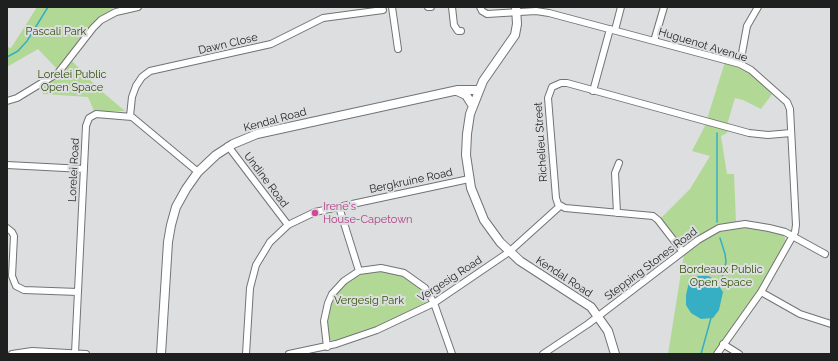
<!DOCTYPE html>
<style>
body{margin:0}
#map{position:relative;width:838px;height:361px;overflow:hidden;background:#dddee0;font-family:Raleway,sans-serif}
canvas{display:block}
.frame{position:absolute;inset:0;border:8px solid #1e1f1f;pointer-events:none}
</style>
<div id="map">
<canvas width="838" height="361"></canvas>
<div class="frame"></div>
</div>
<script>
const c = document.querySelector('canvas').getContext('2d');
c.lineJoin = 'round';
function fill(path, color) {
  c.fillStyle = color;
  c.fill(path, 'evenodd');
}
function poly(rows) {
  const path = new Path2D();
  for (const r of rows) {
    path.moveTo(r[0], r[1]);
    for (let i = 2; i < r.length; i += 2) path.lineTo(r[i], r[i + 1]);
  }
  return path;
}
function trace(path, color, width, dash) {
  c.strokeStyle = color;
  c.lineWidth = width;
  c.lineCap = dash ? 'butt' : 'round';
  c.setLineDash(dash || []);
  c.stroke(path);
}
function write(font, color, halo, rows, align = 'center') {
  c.font = font + ' Raleway,sans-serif';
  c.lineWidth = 4;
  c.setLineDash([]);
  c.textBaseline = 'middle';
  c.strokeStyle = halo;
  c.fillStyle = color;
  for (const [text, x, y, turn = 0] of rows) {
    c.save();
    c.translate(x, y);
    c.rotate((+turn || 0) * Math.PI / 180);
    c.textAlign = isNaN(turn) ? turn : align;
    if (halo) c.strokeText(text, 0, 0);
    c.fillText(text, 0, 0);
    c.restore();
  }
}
fill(poly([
 [37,7,113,7,112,11,58,70,38,49,7,67,7,47,11,48],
 [72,61,100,90,125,111,94,111,88,97,43,94,39,87,61,74],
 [725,62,747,71,773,93,761,109,743,100,735,98,727,125,707,119],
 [706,124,728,130,727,133,721,136,727,174,734,174,736,222,714,227,683,245,680,244,660,219,690,189,710,156,692,151],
 [741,227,753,227,782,234,785,238,786,242,757,293,714,354,668,354,684,254,701,241,720,231],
 [371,271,388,271,406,277,422,289,426,296,426,302,381,326,337,341,330,340,327,328,327,315,333,298,345,284,355,277]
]), '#b2d896');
fill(poly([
 [698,276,708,276,714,279,723,292,719,310,713,318,701,319,691,313,686,305,686,295,689,282]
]), '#36aec3');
trace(poly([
 [7,57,18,51,27,41,48,7],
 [717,133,717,222],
 [720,238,725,254,726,262,720,286],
 [701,354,711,318]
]), '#36aec3', 1.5);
const street = poly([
 [392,7,398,49],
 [428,7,431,7],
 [452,7,454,25,458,31,461,31],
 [480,7,482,11,487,14,536,11,549,13,740,64,751,70,787,102,790,109,796,225,795,232,761,292,717,354],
 [615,30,621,7],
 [654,41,664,7],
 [740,64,747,26,758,7],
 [593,91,610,29],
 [7,101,17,98,58,73,93,28,101,20,116,12,138,7],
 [130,116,132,97,136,86,142,77,150,71,271,44,323,18,383,10],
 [228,146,288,225],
 [7,165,84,169],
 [339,207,359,271],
 [617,213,615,173,619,163],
 [7,228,12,232,14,236,12,276,16,286,24,290,78,292],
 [682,251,658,220,653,216,565,208,558,204,556,198,548,98,552,87,561,83,567,83,749,133,768,135,791,133],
 [761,292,800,314,831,324],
 [723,344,739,354],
 [327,347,324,321,328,303,332,294,344,281,359,271,381,268,404,273,425,288,434,303,452,354],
 [75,353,86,126,89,118,96,114,132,117,198,172],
 [12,354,32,351,86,354],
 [246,354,250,288,256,265,270,242,288,225,315,212,469,179],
 [289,354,336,344,377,330,434,303,509,252,560,206],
 [543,354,588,324,698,240,719,228,745,224,769,228,785,232,825,254]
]);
const secondary = poly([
 [516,7,517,24,515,35,483,81,470,114,467,134,466,155,471,188,484,220,500,242,520,261,591,307,608,331,615,354],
 [457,91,466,95,473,106],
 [161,354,168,242,171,225,176,207,186,189,198,172,216,155,233,144,257,134,458,90,479,90]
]);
trace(street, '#727375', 8);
trace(secondary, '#727375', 10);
trace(street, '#fff', 6);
trace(secondary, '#fff', 8);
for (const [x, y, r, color] of [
 [315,213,4,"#d1479c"]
]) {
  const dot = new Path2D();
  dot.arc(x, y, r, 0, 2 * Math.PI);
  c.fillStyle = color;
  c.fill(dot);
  trace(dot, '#dddee0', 1.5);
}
write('11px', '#2d5101', '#dddee0', [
 ["Pascali Park",56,32],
 ["Lorelei Public",72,75],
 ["Open Space",72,88],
 ["Bordeaux Public",721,270],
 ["Open Space",721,283],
 ["Vergesig Park",369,301]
]);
write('11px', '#1e1f1f', '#dddee0', [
 ["Dawn Close",228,44,-13],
 ["Huguenot Avenue",703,45,17],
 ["Kendal Road",275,120,-15],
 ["Richelieu Street",541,142,-94],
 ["Lorelei Road",74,170,-87],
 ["Undine Road",266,180,53],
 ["Bergkruine Road",411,181,-12],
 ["Stepping Stones Road",651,264,-37],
 ["Kendal Road",564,277,33],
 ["Vergesig Road",450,279,-33]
]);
write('11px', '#b23c85', '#dddee0', [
 ["Irene's",323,207],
 ["House-Capetown",323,220]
], 'left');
</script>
